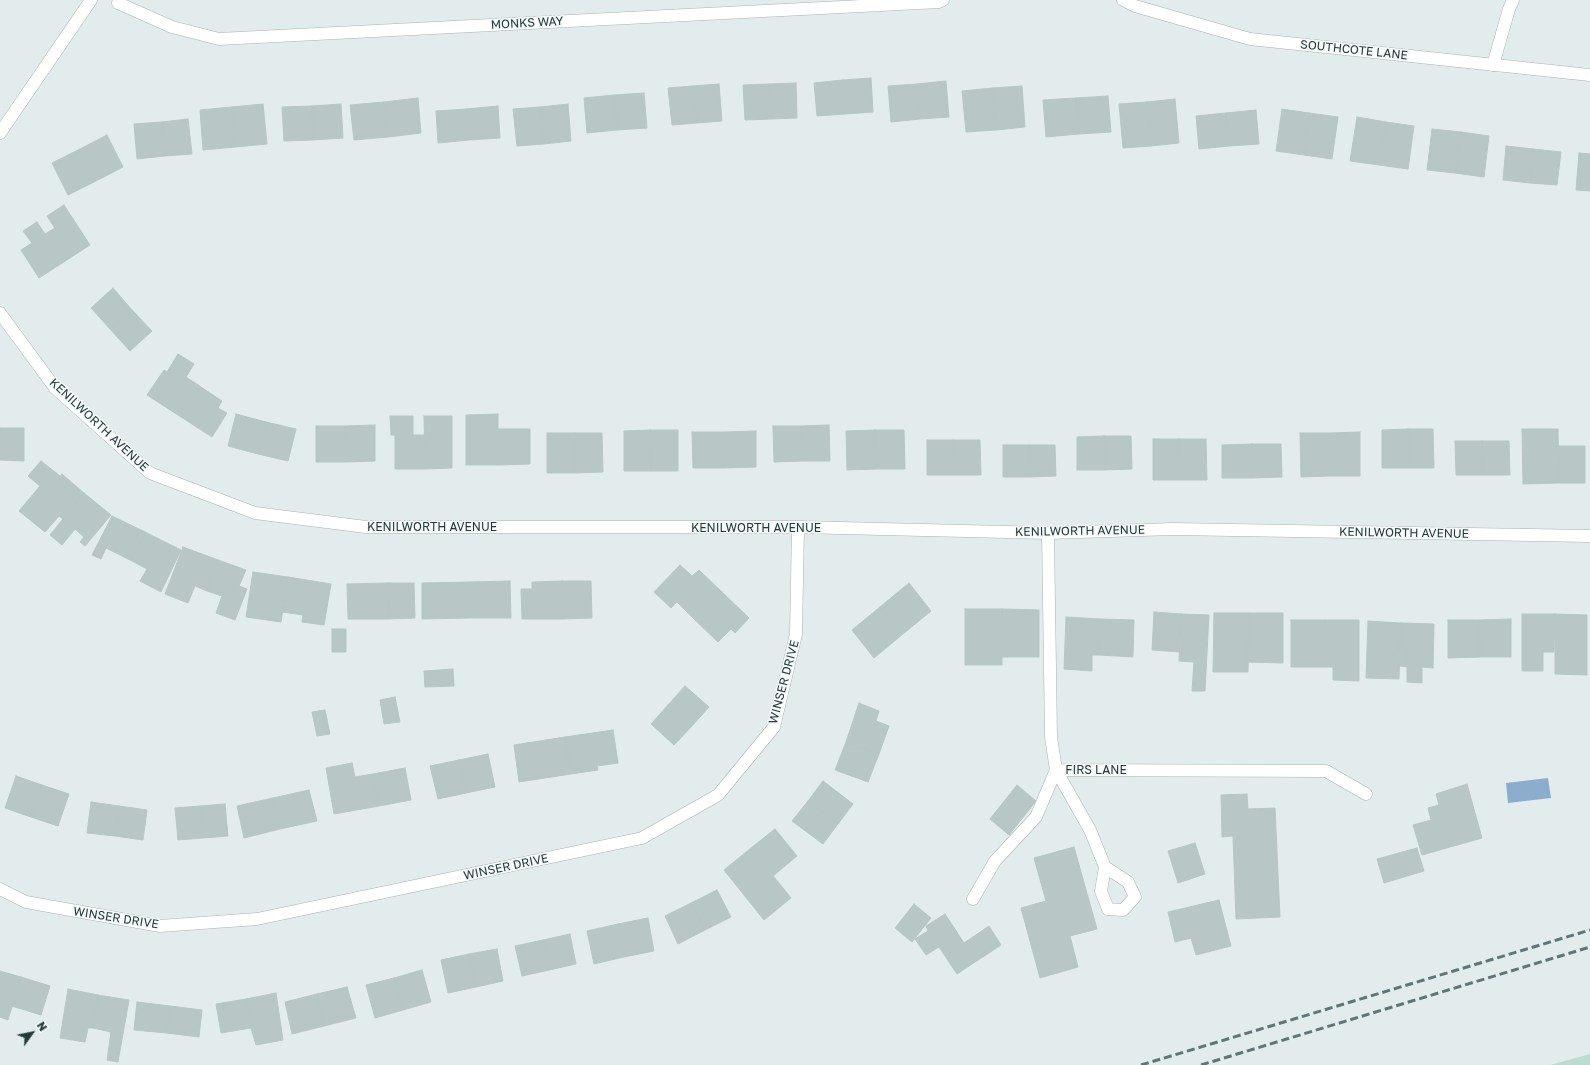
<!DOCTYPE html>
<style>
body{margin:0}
#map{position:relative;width:1590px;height:1065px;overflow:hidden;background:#e3ecec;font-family:"Golos Text",sans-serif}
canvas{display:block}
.north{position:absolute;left:12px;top:1013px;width:40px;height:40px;-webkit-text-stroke:3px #f4f9f8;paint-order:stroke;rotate:57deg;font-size:11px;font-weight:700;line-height:16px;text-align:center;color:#233a3d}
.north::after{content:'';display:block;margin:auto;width:14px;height:18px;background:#233a3d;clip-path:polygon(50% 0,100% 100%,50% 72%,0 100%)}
</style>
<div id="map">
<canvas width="1590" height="1065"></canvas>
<div class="north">N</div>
</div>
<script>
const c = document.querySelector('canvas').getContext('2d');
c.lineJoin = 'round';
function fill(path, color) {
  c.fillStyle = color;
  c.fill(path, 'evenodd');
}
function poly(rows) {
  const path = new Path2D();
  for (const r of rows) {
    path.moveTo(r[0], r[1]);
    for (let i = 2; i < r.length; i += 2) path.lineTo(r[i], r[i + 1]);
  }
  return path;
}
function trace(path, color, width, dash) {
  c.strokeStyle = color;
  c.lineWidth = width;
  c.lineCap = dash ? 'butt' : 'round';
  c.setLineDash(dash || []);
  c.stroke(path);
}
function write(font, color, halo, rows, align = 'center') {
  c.font = font + ' "Golos Text",sans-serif';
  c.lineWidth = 3;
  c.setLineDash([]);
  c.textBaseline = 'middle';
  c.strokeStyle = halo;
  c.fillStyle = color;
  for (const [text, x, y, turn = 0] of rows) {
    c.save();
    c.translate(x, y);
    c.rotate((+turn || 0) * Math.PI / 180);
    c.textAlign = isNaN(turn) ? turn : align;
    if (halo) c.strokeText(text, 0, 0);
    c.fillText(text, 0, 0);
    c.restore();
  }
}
fill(poly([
 [1590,1054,1590,1065,1550,1065]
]), '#bddcd1');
fill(poly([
 [1548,778,1551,798,1508,803,1506,783]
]), '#8dadcf');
const building = poly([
 [871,78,873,112,845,114,843,80,871,78],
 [843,80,845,114,817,116,814,83,843,80],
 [946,81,949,117,920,119,917,84,946,81],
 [796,83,797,118,771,119,769,84,796,83],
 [719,84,722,121,697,123,693,86,719,84],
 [769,84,771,119,745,120,743,85,769,84],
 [917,84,920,119,891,122,888,86,917,84],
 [693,86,697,123,672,125,668,88,693,86],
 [1022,86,1025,127,996,130,992,88,1022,86],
 [992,88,996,130,966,132,962,91,992,88],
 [644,93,647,128,617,130,614,95,644,93],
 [614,95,617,130,587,133,584,98,614,95],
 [1108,96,1111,132,1079,134,1076,98,1108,96],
 [418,98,421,133,388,137,384,102,418,98],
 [1076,98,1079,134,1046,137,1043,100,1076,98],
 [1175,99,1179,143,1151,146,1147,102,1175,99],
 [384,102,388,137,354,140,350,105,384,102],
 [1147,102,1151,146,1123,148,1119,104,1147,102],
 [263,104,267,144,235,147,232,107,263,104],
 [341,104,343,138,313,140,312,106,341,104],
 [568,104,571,141,544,144,540,107,568,104],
 [312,106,313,140,284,141,282,107,312,106],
 [498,106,500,138,469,140,467,109,498,106],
 [232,107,235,147,203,150,200,110,232,107],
 [540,107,544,144,517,146,513,109,540,107],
 [467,109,469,140,438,143,436,111,467,109],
 [1282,109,1309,113,1304,155,1276,151,1282,109],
 [1256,110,1259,144,1229,146,1226,113,1256,110],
 [1226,113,1229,146,1199,149,1196,116,1226,113],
 [1309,113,1338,117,1332,159,1304,155,1309,113],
 [1357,117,1386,122,1379,165,1350,161,1357,117],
 [188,119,192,154,165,156,162,122,188,119],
 [162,122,165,156,137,159,134,124,162,122],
 [1386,122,1414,126,1408,169,1379,165,1386,122],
 [1432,129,1461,132,1455,173,1427,170,1432,129],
 [1461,132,1489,136,1484,177,1455,173,1461,132],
 [107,135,123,167,96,181,80,149,107,135],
 [1506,146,1533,149,1530,183,1503,180,1506,146],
 [80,149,96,181,68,195,52,163,80,149],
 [1533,149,1561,152,1557,185,1530,183,1533,149],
 [1579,153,1590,154,1590,191,1576,190,1579,153],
 [64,205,90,245,73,256,47,216,64,205],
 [37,222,45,234,55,228,73,256,39,278,21,250,32,243,23,231,37,222],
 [113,288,132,310,110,329,91,308,113,288],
 [132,310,152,331,130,351,110,329,132,310],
 [178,354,194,364,186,377,198,385,178,415,147,395,164,370,167,372,178,354],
 [198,385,222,401,218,408,227,413,212,437,178,415,198,385],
 [236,414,266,422,258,454,228,446,236,414],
 [498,414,498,465,466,465,466,415,498,414],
 [390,416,413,416,413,435,425,435,425,469,395,469,395,435,391,435,390,416],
 [424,416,452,416,452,468,425,469,424,416],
 [266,422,296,429,288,461,258,454,266,422],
 [375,425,375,461,346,462,345,426,375,425],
 [829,425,830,461,802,461,801,426,829,425],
 [316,426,345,426,346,462,316,462,316,426],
 [773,426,801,426,802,461,774,462,773,426],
 [0,428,24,428,24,461,0,460,0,428],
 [498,429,530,429,530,464,498,465,498,429],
 [1408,429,1433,429,1434,468,1408,468,1408,429],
 [1408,429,1408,468,1382,468,1382,430,1408,429],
 [1522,429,1558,429,1559,483,1523,484,1522,429],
 [650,430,678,430,678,471,651,471,650,430],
 [650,430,651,471,624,471,624,431,650,430],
 [875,430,904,430,905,469,876,469,875,430],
 [875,430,876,469,847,470,846,431,875,430],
 [756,431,756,467,724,468,724,432,756,431],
 [692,432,724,432,724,468,693,468,692,432],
 [1360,432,1360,476,1330,476,1330,433,1360,432],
 [547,433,575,433,575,473,547,473,547,433],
 [575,433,602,433,603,472,575,473,575,433],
 [1300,433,1330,433,1330,476,1301,477,1300,433],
 [1104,436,1131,436,1132,469,1104,470,1104,436],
 [1104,436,1104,470,1077,470,1077,437,1104,436],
 [1153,439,1179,439,1180,480,1153,480,1153,439],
 [1179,439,1206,439,1207,480,1180,480,1179,439],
 [927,440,953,440,954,475,927,475,927,440],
 [953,440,980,440,981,475,954,475,953,440],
 [1455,441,1482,441,1483,475,1456,475,1455,441],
 [1482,441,1509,441,1510,475,1483,475,1482,441],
 [1252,444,1281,444,1282,477,1252,478,1252,444],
 [1252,444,1252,478,1222,478,1222,445,1252,444],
 [1003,445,1029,445,1030,477,1003,477,1003,445],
 [1029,445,1055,445,1056,476,1030,477,1029,445],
 [1558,446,1585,446,1585,483,1559,483,1558,446],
 [41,461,60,476,47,492,28,476,41,461],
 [62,474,84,493,63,519,59,516,45,532,19,511,40,486,47,492,62,474],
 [84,493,111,515,85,546,80,542,84,537,75,529,62,545,50,535,84,493],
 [112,516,145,532,132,561,106,548,101,559,92,555,112,516],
 [145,532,181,550,161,592,140,581,147,569,132,561,145,532],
 [183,547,218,560,207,591,195,586,188,603,165,594,183,547],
 [218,560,246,570,239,586,247,589,235,620,216,613,222,596,207,591,218,560],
 [680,565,692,576,699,570,722,592,695,620,677,602,671,608,654,592,680,565],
 [253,572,288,577,281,622,246,617,253,572],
 [288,577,331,584,324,625,302,622,303,615,283,612,288,577],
 [510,581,511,618,470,618,470,582,510,581],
 [562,581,591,581,592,618,562,619,562,581],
 [562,581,562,619,522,619,521,589,532,589,532,582,562,581],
 [470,582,470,618,422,619,422,583,470,582],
 [388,583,414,583,415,618,389,619,388,583],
 [388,583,389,619,348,619,347,584,388,583],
 [909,583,931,611,903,634,880,607,909,583],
 [722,592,749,618,735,633,731,629,718,642,695,620,722,592],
 [880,607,903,634,874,658,852,630,880,607],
 [965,609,1002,609,1002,665,965,665,965,609],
 [1002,609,1039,610,1039,657,1002,657,1002,609],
 [1154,612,1181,614,1180,652,1152,650,1154,612],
 [1214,613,1249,613,1248,672,1213,672,1214,613],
 [1249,613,1283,613,1283,663,1248,662,1249,613],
 [1181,614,1209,615,1205,691,1192,691,1194,662,1179,661,1181,614],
 [1522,614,1555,614,1554,652,1543,652,1543,671,1522,671,1522,614],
 [1555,614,1587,615,1587,675,1555,674,1555,614],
 [1066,617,1100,619,1099,655,1092,655,1092,671,1064,669,1066,617],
 [1100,619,1134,620,1133,657,1099,655,1100,619],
 [1511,619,1511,657,1480,657,1479,620,1511,619],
 [1291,620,1325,620,1325,667,1291,667,1291,620],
 [1325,620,1359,620,1359,681,1333,680,1333,667,1325,667,1325,620],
 [1448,620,1479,620,1480,657,1448,658,1448,620],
 [1368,621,1401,623,1399,679,1366,678,1368,621],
 [1401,623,1434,624,1433,668,1422,667,1422,683,1407,682,1407,667,1400,666,1401,623],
 [332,629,346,629,346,652,332,652,332,629],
 [453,669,454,686,425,687,424,671,453,669],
 [685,686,709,707,692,726,668,705,685,686],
 [395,697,400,722,384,724,380,700,395,697],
 [859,703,879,711,876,721,889,726,879,754,846,742,859,703],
 [668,705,692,726,674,745,651,724,668,705],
 [325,710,330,734,317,736,312,712,325,710],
 [613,730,618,763,597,766,598,770,571,774,565,737,613,730],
 [565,737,571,774,519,782,514,745,565,737],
 [846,742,879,754,868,782,835,770,846,742],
 [488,754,495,787,466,793,459,760,488,754],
 [459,760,466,793,438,799,430,766,459,760],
 [352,763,355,777,373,774,379,806,334,814,326,768,352,763],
 [405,768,411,800,379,806,373,774,405,768],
 [16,776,42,785,31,817,5,808,16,776],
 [823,781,853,804,838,824,808,801,823,781],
 [1467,784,1482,838,1422,855,1413,825,1431,820,1428,808,1439,805,1436,794,1467,784],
 [42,785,69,794,58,826,31,817,42,785],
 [1017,785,1036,801,1009,835,990,819,1017,785],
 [309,790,317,821,280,829,273,798,309,790],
 [1247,794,1248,809,1275,808,1280,917,1236,919,1233,836,1222,837,1221,795,1247,794],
 [273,798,280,829,244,838,237,806,273,798],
 [808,801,838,824,823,844,792,821,808,801],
 [91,802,119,806,115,836,87,833,91,802],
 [225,804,228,836,203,838,200,806,225,804],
 [119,806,147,810,143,840,115,836,119,806],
 [200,806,203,838,178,840,175,808,200,806],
 [775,829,797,856,773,876,751,848,775,829],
 [1195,843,1205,874,1178,883,1168,851,1195,843],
 [1074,847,1097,929,1070,936,1078,967,1040,978,1021,908,1046,901,1034,858,1074,847],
 [751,848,791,898,764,920,724,870,751,848],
 [1417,848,1424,871,1384,883,1377,859,1417,848],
 [717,890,731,917,705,930,691,903,717,890],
 [1219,900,1231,946,1196,955,1191,938,1175,942,1168,912,1219,900],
 [691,903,705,930,678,944,665,916,691,903],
 [914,904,931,918,912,942,895,928,914,904],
 [945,914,964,943,989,926,1001,945,957,974,939,947,926,955,915,939,928,931,926,926,945,914],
 [648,918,654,951,624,957,618,924,648,918],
 [618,924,624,957,594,964,587,931,618,924],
 [570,934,576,964,549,970,543,940,570,934],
 [543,940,549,970,522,976,515,946,543,940],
 [497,949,503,981,476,987,469,954,497,949],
 [469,954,476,987,448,993,441,960,469,954],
 [422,970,431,1002,403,1010,394,978,422,970],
 [0,971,21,977,8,1020,0,1017,0,971],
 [21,977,50,986,41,1015,12,1006,21,977],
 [394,978,403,1010,375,1018,366,985,394,978],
 [347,987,356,1018,324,1026,317,994,347,987],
 [68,989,98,995,93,1028,88,1028,85,1042,60,1038,68,989],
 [276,993,283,1040,256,1045,251,1028,246,999,276,993],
 [317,994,324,1026,292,1034,285,1002,317,994],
 [98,995,129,1000,118,1062,107,1060,111,1032,93,1028,98,995],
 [246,999,251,1028,221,1033,216,1004,246,999],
 [137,1002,170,1006,167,1033,134,1030,137,1002],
 [170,1006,202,1010,199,1037,167,1033,170,1006]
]);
fill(building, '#b8c7c6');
trace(building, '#b6c6c5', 1);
const service = poly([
 [1493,65,1509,9,1513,0],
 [1056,770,1090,830,1105,867,1128,882,1135,897,1123,910,1108,909,1101,891,1105,867],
 [973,899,995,861,1036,817,1056,770]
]);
const minor = poly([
 [118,3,172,27,219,39,939,2,943,0],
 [0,133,91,0],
 [0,313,55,388,150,473,255,513,366,527,798,527,1048,533,1173,529,1590,536],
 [1048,533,1051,737,1056,770,1326,771,1366,794],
 [0,889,26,902,160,926,257,919,642,838,718,795,774,727,796,634,798,527]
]);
const tertiary = poly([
 [1123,0,1135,6,1250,39,1590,75]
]);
trace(service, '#a6b3b4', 13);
trace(minor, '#a6b3b4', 13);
trace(tertiary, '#a6b3b4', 13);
trace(service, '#fff', 12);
trace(minor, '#fff', 12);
trace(tertiary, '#fff', 12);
trace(poly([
 [1141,1065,1590,930],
 [1201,1065,1590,947]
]), '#5e7678', 3, [8, 4]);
write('12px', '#233a3d', '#f4f9f8', [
 ["MONKS WAY",527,23,-3],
 ["SOUTHCOTE LANE",1354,50,6],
 ["KENILWORTH AVENUE",99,425,43],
 ["KENILWORTH AVENUE",432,527],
 ["KENILWORTH AVENUE",756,528],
 ["KENILWORTH AVENUE",1080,531,-1],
 ["KENILWORTH AVENUE",1404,533,1],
 ["WINSER DRIVE",784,682,-75],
 ["FIRS LANE",1096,770],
 ["WINSER DRIVE",506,867,-12],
 ["WINSER DRIVE",116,918,9]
]);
</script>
